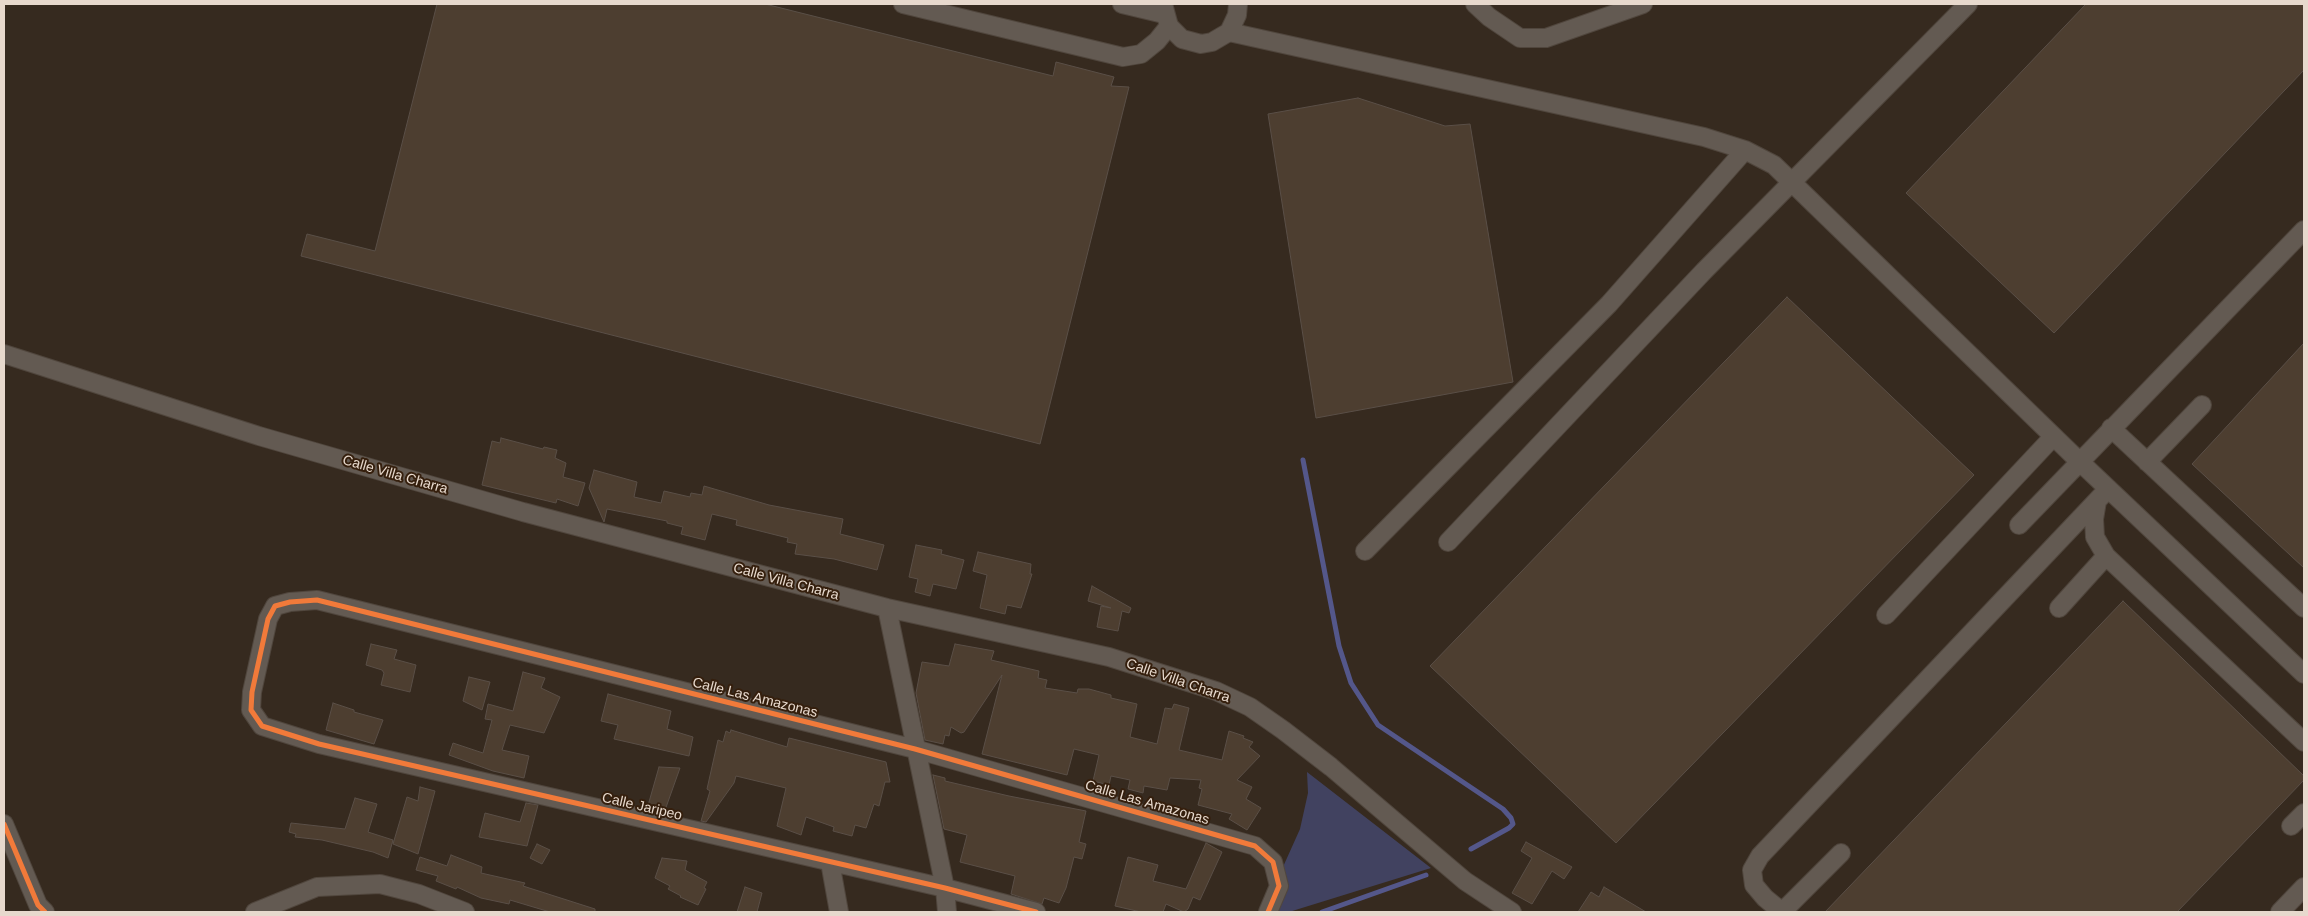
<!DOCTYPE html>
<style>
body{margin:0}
#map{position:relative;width:2308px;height:916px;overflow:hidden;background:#362a1f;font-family:Helvetica,sans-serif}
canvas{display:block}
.frame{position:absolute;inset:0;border:5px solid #e7d9cd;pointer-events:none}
</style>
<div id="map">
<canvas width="2308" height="916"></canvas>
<div class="frame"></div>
</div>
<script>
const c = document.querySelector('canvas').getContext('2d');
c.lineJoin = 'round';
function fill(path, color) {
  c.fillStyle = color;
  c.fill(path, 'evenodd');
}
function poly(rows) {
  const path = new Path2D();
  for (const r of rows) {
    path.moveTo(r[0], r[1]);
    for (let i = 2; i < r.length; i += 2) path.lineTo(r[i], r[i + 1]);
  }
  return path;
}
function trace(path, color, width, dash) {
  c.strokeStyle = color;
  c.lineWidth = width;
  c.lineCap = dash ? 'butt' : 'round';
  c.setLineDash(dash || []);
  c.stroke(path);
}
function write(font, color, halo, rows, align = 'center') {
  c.font = font + ' Helvetica,sans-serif';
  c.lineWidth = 4;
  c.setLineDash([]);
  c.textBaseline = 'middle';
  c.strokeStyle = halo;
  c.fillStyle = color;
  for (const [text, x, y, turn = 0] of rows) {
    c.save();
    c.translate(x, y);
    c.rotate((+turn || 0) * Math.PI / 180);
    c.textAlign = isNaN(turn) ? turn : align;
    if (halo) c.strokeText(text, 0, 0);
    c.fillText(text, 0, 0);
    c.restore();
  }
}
fill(poly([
 [1307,772,1431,868,1289,912,1272,912,1278,878,1300,829,1308,793]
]), '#414260');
trace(poly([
 [1303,460,1339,646,1351,683,1378,725,1503,809,1511,818,1513,824,1509,828,1471,849],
 [1322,912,1426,875]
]), '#54578a', 5);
const building = poly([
 [437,4,765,4,1053,76,1056,62,1114,77,1111,86,1129,87,1040,444,301,256,307,234,375,251,437,4],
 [2086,4,2304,4,2304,70,2054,333,1906,193,2086,4],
 [1358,98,1445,126,1470,124,1513,382,1316,418,1268,114,1358,98],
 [1787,297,1974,475,1616,843,1430,666,1787,297],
 [2304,343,2304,568,2192,464,2304,343],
 [501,438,543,449,544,447,557,450,555,458,566,463,563,477,585,483,578,506,557,499,556,503,482,485,492,441,500,443,501,438],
 [594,470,637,482,634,497,661,503,664,491,690,497,691,493,702,495,704,486,769,505,843,519,840,534,884,545,877,570,834,559,795,554,797,544,787,542,788,538,736,525,737,520,712,514,705,540,681,534,683,527,667,523,667,521,607,509,604,522,589,488,594,470],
 [916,545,942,550,941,554,964,560,956,589,933,584,930,596,915,592,918,579,909,577,916,545],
 [978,552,1031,564,1030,574,1032,574,1021,608,1007,605,1005,614,980,608,987,575,973,571,978,552],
 [1092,586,1131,608,1129,613,1122,611,1118,631,1097,627,1101,606,1111,608,1088,601,1092,586],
 [2123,601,2304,776,2304,780,2177,912,1825,912,2123,601],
 [371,644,397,650,394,659,416,665,410,692,381,685,384,673,382,670,366,665,371,644],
 [955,644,994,651,991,660,1039,671,1038,678,1047,680,1045,688,1077,693,1078,689,1089,689,1111,695,1111,698,1137,704,1130,737,1157,744,1165,708,1172,709,1174,704,1189,708,1179,750,1222,760,1229,731,1244,736,1243,738,1253,742,1249,747,1260,756,1237,780,1252,787,1246,799,1261,808,1247,830,1229,819,1232,814,1198,805,1202,789,1199,788,1201,780,1170,778,1167,790,1144,786,1143,793,1128,789,1130,780,1111,776,1109,785,1093,781,1099,755,1074,749,1067,775,982,754,1002,675,964,732,961,733,951,727,949,736,945,735,943,744,925,740,916,693,922,662,949,666,955,644],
 [523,672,545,678,541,688,560,697,544,733,510,725,502,750,529,756,524,778,493,771,449,755,453,743,483,753,492,720,485,719,488,704,513,711,523,672],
 [469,677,490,682,482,710,463,701,469,677],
 [608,694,671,711,667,729,693,737,689,756,614,739,618,725,601,721,608,694],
 [333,703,354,710,354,712,383,720,374,744,326,730,333,703],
 [731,730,787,747,789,738,886,762,890,782,885,782,879,806,874,804,866,828,855,825,852,836,833,831,834,827,806,817,801,835,777,826,786,788,736,776,734,783,706,822,701,821,710,791,707,789,718,740,723,742,726,731,730,733,731,730],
 [659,767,680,768,664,813,647,809,659,767],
 [933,775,945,778,945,781,1009,796,1086,811,1079,842,1086,844,1082,859,1074,857,1066,888,1059,903,1044,898,1042,904,1011,894,1015,876,960,862,967,835,944,829,933,775],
 [420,787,435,791,418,854,393,844,407,797,418,801,420,787],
 [355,798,377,804,368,832,393,840,388,858,373,852,322,840,295,837,296,834,289,832,291,823,345,829,355,798],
 [526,803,538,805,527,846,479,837,485,813,520,822,526,803],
 [1526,842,1572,867,1564,879,1552,871,1532,904,1512,893,1532,858,1521,851,1526,842],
 [1206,843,1222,852,1200,900,1193,897,1188,909,1184,912,1166,904,1163,912,1141,912,1115,906,1128,857,1158,865,1153,881,1186,889,1206,843],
 [537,844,550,850,542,864,530,858,537,844],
 [451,855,482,867,481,873,525,883,523,886,595,909,595,912,550,912,510,900,509,904,481,898,457,887,456,889,436,881,438,876,416,870,420,857,447,866,451,855],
 [662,858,687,861,685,870,707,882,704,888,706,889,698,905,680,897,681,896,668,889,670,886,655,878,662,858],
 [745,887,762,893,757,912,737,912,745,887],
 [1604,887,1646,912,1578,912,1591,892,1599,897,1604,887]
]);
fill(building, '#4d3e30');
trace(building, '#5a4f47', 1);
const minor = poly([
 [903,4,1123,57,1141,54,1157,41,1169,26],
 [1122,4,1164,14],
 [1163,4,1169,26,1182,39,1201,44,1212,42,1229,32,1237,15,1238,4],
 [1475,4,1489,17,1520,38,1546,38,1643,4],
 [1229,32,1704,137,1745,150,1774,165,2079,461,2304,674],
 [4,354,259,436,523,512,887,608,1109,657,1216,691,1250,707,1283,730,1331,767,1465,881,1512,912],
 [2111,428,2304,608],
 [2147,462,2202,405],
 [2097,501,2094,519,2095,537,2106,556,2304,742],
 [2019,525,2304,230],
 [1448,542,1704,271,1968,4],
 [1365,551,1609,304,1745,150],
 [887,608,945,888,947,912],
 [2059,608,2106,556],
 [1886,615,2053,437],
 [4,824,38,905,45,912],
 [2291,826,2304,813],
 [830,862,839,912],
 [255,912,317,887,380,884,419,894,465,912],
 [1036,912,945,888,319,744,262,726,251,710,252,692,268,619,275,606,290,602,317,600,915,749,1255,846,1273,862,1279,886,1268,912],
 [1782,912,1765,898,1754,885,1752,870,1760,856,2108,489],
 [1782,912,1841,853],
 [2280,912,2304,887]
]);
trace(minor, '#50463d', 20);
trace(minor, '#635a52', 18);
trace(poly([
 [4,824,38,905,45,912],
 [1036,912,945,888,319,744,262,726,251,710,252,692,268,619,275,606,290,602,317,600,915,749,1255,846,1273,862,1279,886,1268,912]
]), '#f17a3a', 5);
write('14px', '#e7d9cd', '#351f0d', [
 ["Calle Villa Charra",395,475,16],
 ["Calle Villa Charra",786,582,15],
 ["Calle Villa Charra",1178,681,19],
 ["Calle Las Amazonas",755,698,14],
 ["Calle Las Amazonas",1147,803,16],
 ["Calle Jaripeo",642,807,13]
]);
</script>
